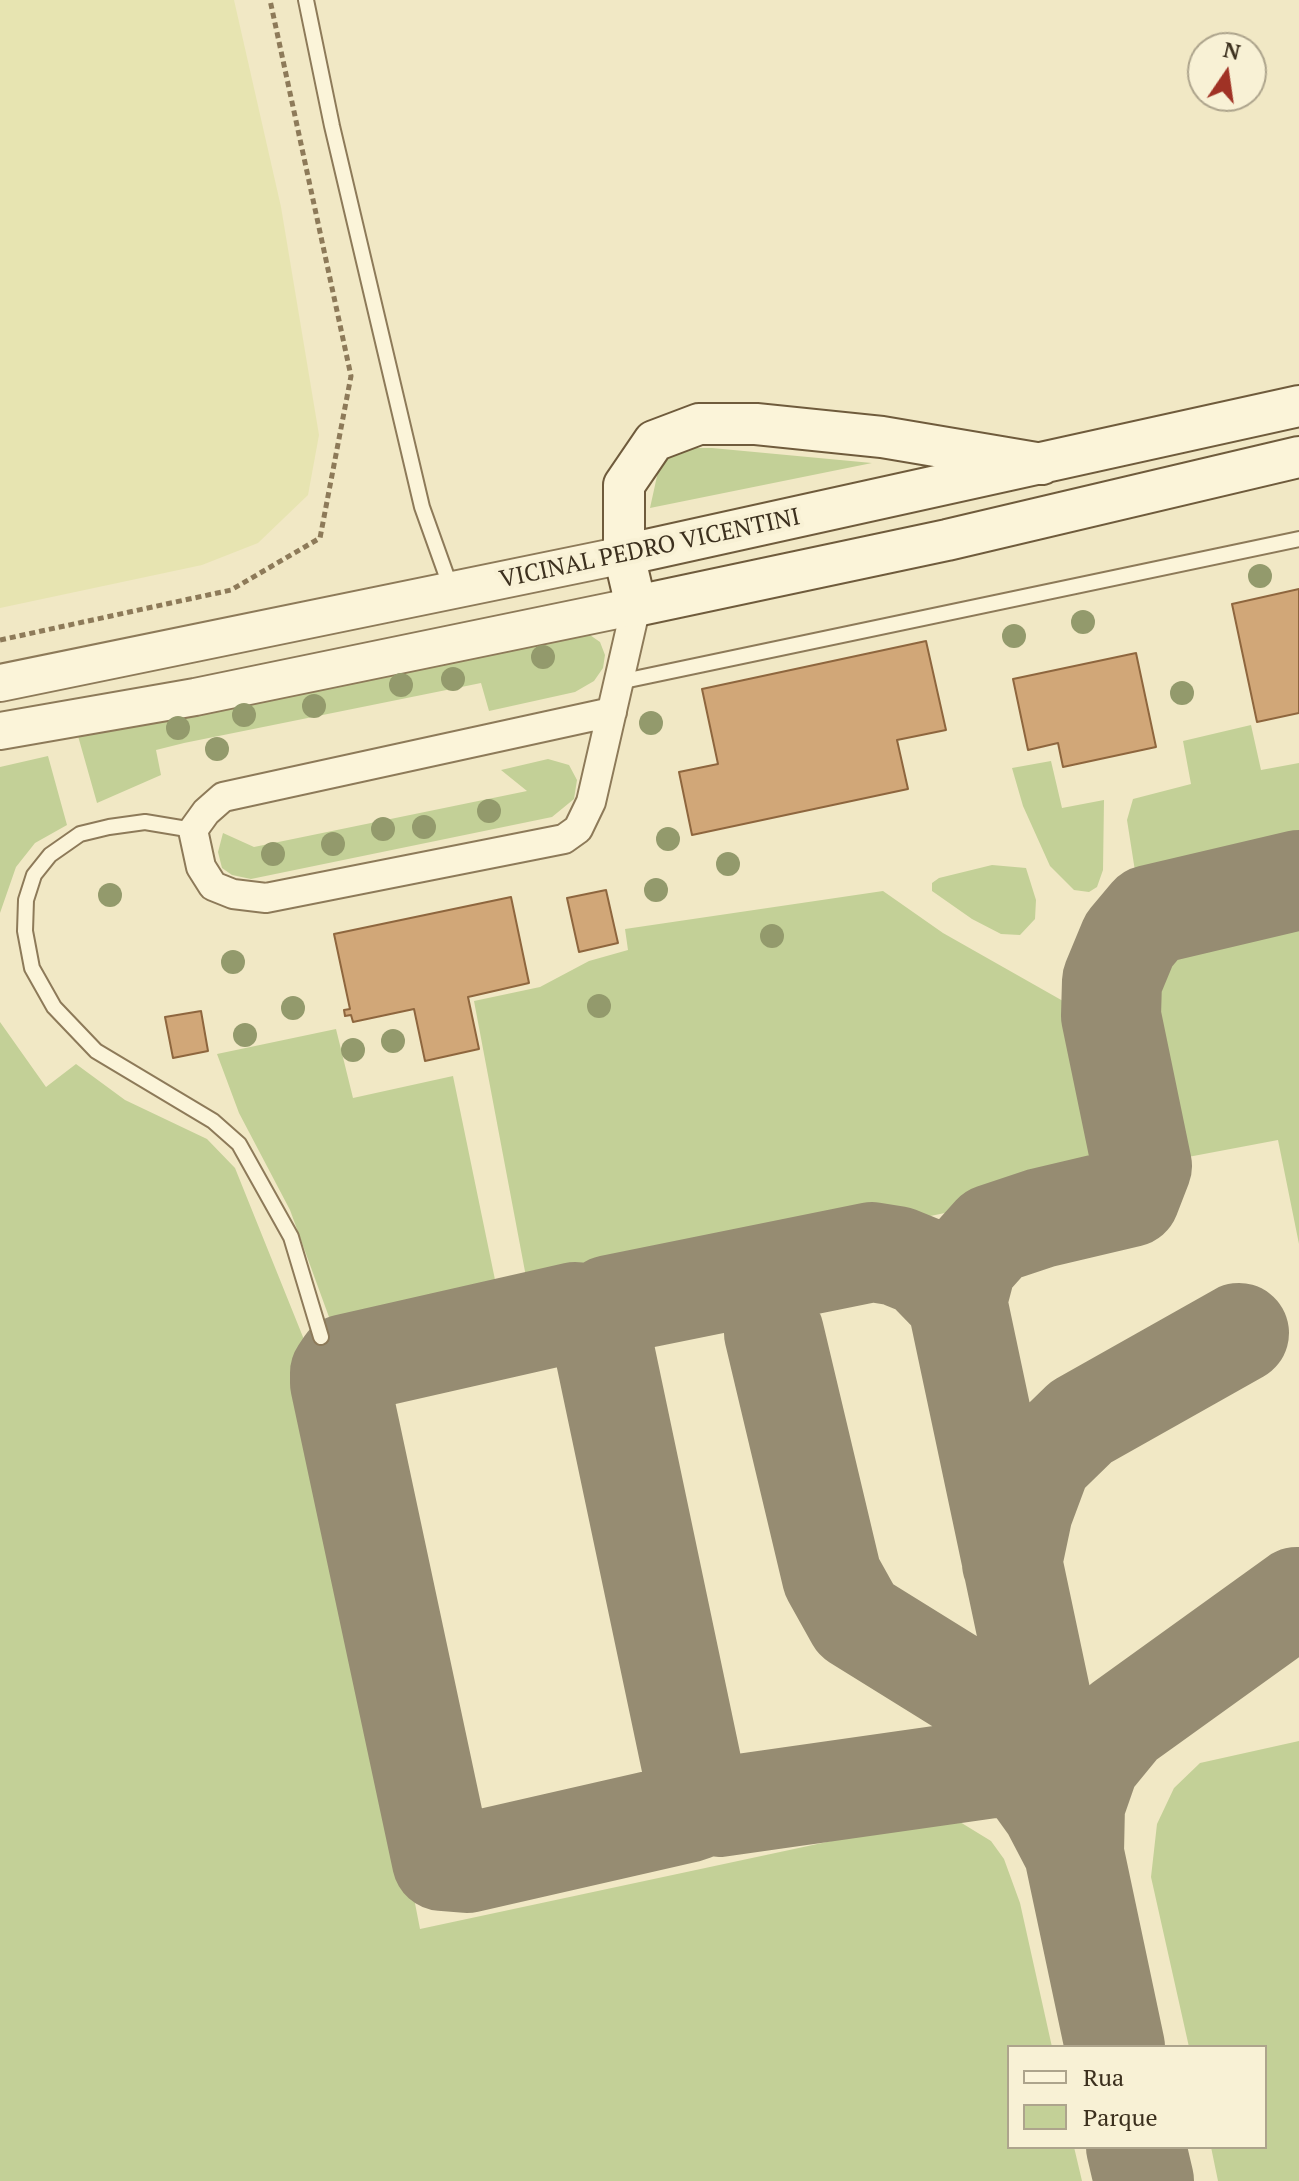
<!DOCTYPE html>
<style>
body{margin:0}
#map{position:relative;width:1299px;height:2181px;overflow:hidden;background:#f1e8c5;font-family:"PT Serif",serif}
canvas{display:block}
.legend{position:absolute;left:1007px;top:2045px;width:260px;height:104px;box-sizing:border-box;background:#f8f1d5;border:2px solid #ada48c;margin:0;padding:10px 14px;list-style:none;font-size:24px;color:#3c301e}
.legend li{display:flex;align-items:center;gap:16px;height:40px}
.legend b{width:40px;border:2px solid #ada48c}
.north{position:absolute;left:1187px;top:32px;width:80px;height:80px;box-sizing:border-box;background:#f8f1d5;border:2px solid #ada48c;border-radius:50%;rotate:13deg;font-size:22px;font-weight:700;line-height:32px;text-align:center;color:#3c301e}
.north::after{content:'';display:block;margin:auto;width:28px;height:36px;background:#a03225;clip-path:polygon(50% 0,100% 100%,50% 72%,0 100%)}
</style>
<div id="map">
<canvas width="1299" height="2181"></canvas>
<ul class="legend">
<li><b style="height:10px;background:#fbf4d9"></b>Rua</li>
<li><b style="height:22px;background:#c3d097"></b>Parque</li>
</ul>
<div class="north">N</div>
</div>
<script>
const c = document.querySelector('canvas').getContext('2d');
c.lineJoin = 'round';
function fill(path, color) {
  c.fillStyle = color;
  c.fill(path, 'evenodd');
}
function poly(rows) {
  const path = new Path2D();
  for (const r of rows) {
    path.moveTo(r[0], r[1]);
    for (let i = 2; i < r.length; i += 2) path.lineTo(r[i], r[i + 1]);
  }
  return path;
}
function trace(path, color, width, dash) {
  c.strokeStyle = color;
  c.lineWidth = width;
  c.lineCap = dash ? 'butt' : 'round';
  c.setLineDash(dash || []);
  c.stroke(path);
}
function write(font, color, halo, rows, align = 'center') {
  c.font = font + ' "PT Serif",serif';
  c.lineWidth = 8;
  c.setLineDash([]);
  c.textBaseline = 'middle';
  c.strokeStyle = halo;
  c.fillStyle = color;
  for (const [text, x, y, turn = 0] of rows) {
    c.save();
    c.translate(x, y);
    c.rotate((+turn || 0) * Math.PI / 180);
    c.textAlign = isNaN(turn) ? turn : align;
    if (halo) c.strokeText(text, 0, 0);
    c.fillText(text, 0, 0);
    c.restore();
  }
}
fill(poly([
 [0,0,234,0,281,207,319,435,308,495,258,543,202,565,0,608]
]), '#e7e4b1');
fill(poly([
 [688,448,712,448,872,463,650,508,659,467,669,456],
 [587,633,600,642,605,655,603,668,594,681,575,692,489,711,481,683,184,743,156,750,161,775,97,803,78,736,94,730],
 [1251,725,1261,770,1299,763,1299,854,1160,883,1140,876,1135,871,1127,820,1133,799,1191,784,1183,741],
 [48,756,67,825,35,843,16,867,0,913,0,767],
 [548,759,569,765,577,780,574,799,552,817,251,879,232,875,222,868,218,852,223,833,254,847,527,791,501,770],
 [1051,761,1062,808,1104,800,1103,870,1097,887,1089,892,1074,890,1050,866,1023,806,1012,768],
 [992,865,1026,868,1036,900,1035,919,1020,935,1001,934,972,919,932,891,932,883,939,878],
 [883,891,943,933,1063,1001,1077,1017,1086,1045,1106,1180,530,1298,474,1001,540,987,589,961,628,950,625,929],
 [1299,901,1299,1244,1278,1140,1188,1157,1143,1055,1141,1023,1141,995,1147,974,1178,933,1197,924],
 [0,1022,46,1087,76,1064,125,1100,207,1139,235,1168,307,1347,420,1929,939,1818,960,1822,991,1841,1004,1859,1020,1903,1052,2047,1009,2047,1009,2147,1074,2147,1082,2181,0,2181],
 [336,1029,353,1098,453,1076,500,1304,337,1339,290,1210,239,1113,217,1054],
 [1299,1741,1299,2181,1218,2181,1211,2147,1265,2147,1265,2047,1189,2047,1151,1877,1157,1824,1174,1788,1200,1763]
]), '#c3d097');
trace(poly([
 [957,1301,924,1267,897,1256,872,1252,610,1305,602,1311,599,1325,699,1800,719,1807,1000,1767,1028,1776,1051,1808,1074,1852,1075,1805,1090,1762,1122,1723,1297,1597],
 [599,1325,588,1314,575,1312,346,1364,340,1373,340,1383,442,1861,467,1863,686,1813,695,1810,699,1800],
 [774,1333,832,1577,856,1620,993,1705,1029,1739,1056,1790],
 [1012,1563,1023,1511,1042,1460,1081,1422,1239,1333],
 [1115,2047,957,1301,967,1263,993,1234,1041,1218,1130,1197,1142,1166,1111,1016,1112,981,1129,940,1150,915,1299,880],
 [1136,2147,1144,2181]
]), '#968c72', 100);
const building = poly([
 [1299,589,1299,713,1257,722,1232,604,1299,589],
 [926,641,946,730,897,740,908,789,692,835,679,772,718,764,702,689,926,641],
 [1136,653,1156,747,1063,767,1058,743,1028,750,1013,679,1136,653],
 [606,890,618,943,579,952,567,898,606,890],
 [511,897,529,983,468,997,479,1049,425,1061,414,1009,353,1022,351,1015,345,1016,344,1010,350,1009,334,934,511,897],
 [201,1011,208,1051,173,1058,165,1017,201,1011]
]);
fill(building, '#d1a778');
trace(building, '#8e663e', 2);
const service = poly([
 [306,0,332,126,422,507,452,591],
 [619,682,1299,539],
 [193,830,145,822,109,827,80,834,50,855,34,875,26,900,25,931,32,968,54,1007,96,1051,213,1121,239,1144,291,1237,321,1337]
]);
const minor = poly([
 [612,712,223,797,206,812,193,830,201,867,213,886,233,894,266,898,564,839,578,829,591,802,636,606]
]);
const tertiary = poly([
 [0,683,624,555],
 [0,731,195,697,636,606]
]);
const secondary = poly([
 [1042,464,882,437,756,424,699,424,654,441,624,485,624,555,636,606,947,540,1299,457],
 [624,555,1299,406]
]);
trace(service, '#8d7a59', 18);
trace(minor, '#8d7a59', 32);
trace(tertiary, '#8d7a59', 40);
trace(secondary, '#6f5b3c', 44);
trace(poly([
 [0,640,231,590,320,538,351,376,270,0]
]), '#8d7a59', 5, [6, 4]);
trace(service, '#fbf4d9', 14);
trace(minor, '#fbf4d9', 28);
trace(tertiary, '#fbf4d9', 36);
trace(secondary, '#fbf4d9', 40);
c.fillStyle = '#939a6c';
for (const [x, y] of [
 [1260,576],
 [1083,622],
 [1014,636],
 [543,657],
 [453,679],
 [401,685],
 [1182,693],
 [314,706],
 [244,715],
 [651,723],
 [178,728],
 [217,749],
 [489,811],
 [424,827],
 [383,829],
 [668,839],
 [333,844],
 [273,854],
 [728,864],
 [656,890],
 [110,895],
 [772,936],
 [233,962],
 [599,1006],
 [293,1008],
 [245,1035],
 [393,1041],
 [353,1050]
]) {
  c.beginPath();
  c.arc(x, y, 12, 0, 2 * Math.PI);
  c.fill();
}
write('24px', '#3c301e', '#f8f1d5', [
 ["VICINAL PEDRO VICENTINI",650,549,-12]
]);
</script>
